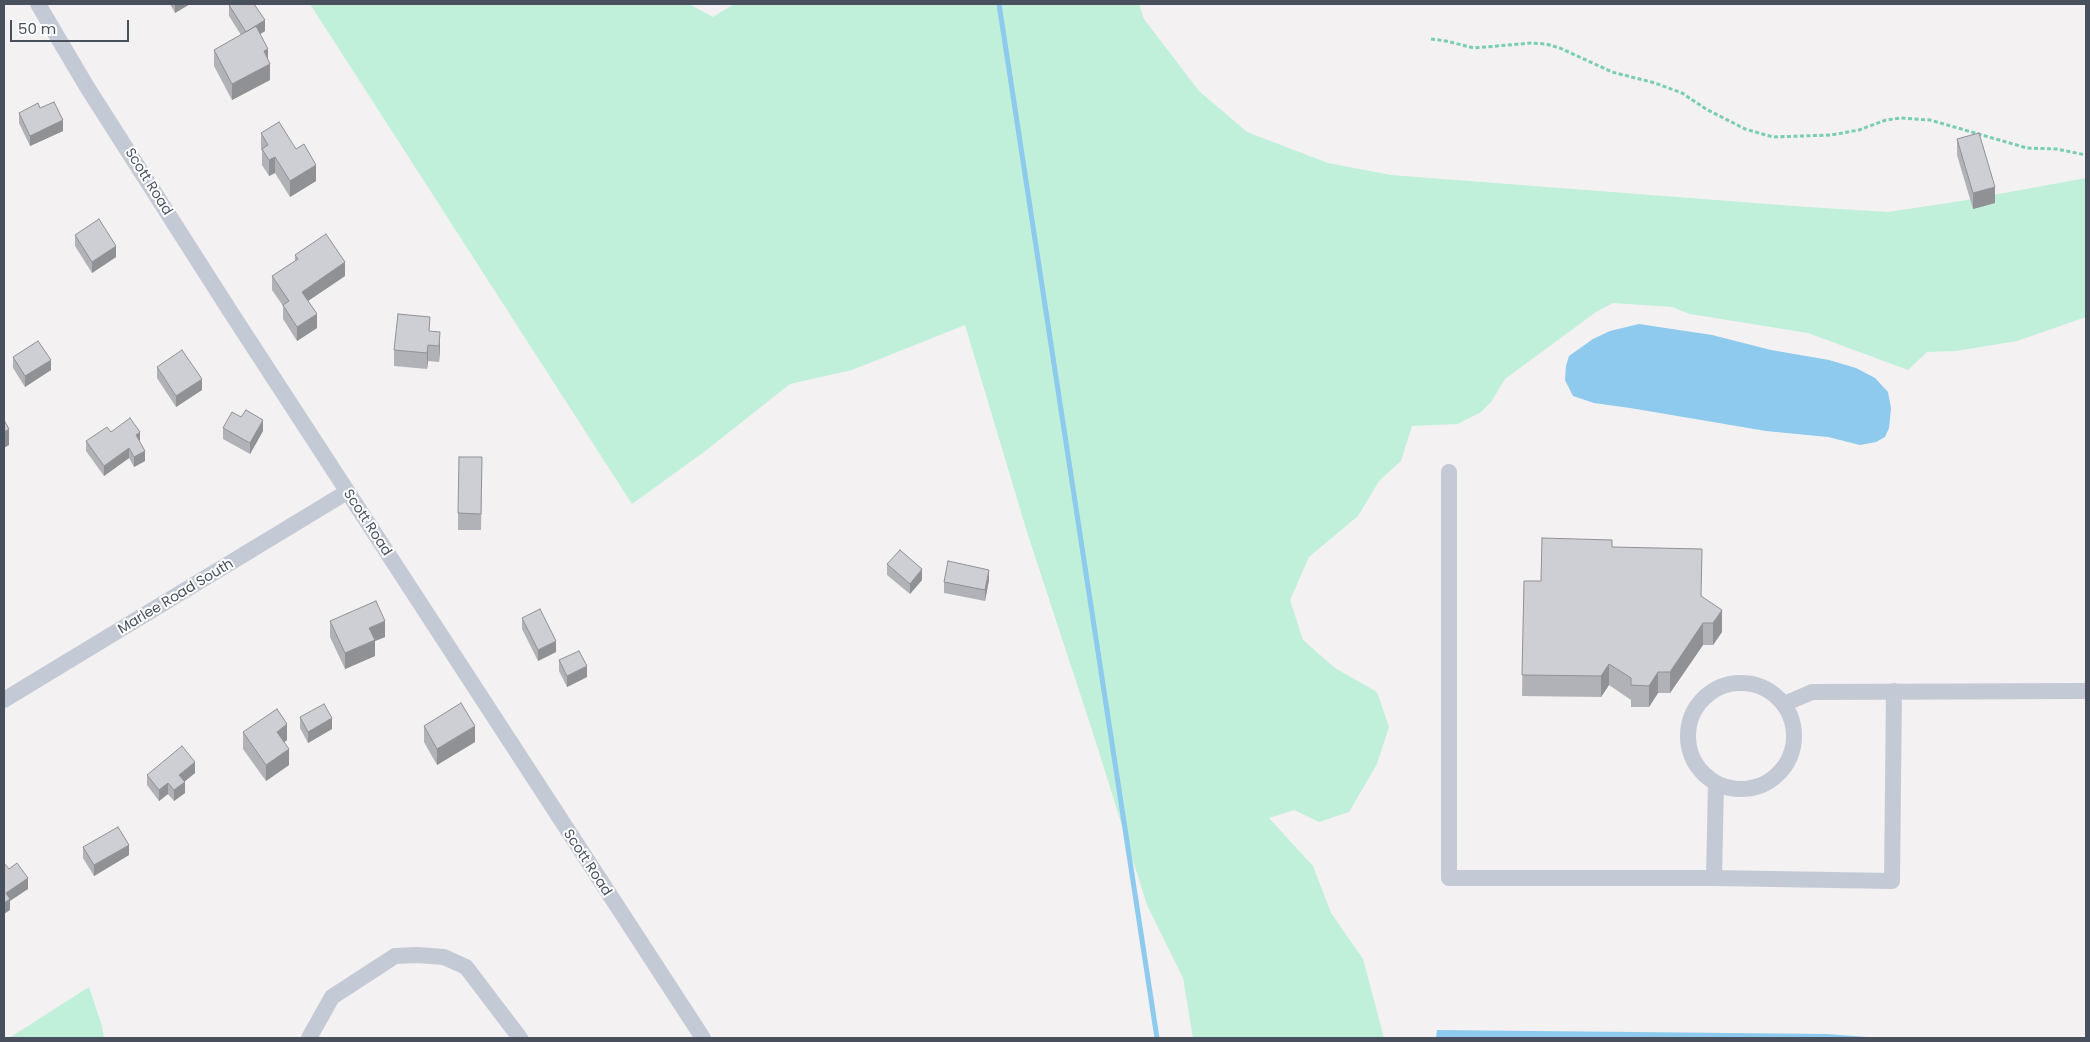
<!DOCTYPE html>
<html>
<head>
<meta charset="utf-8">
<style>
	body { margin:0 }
	#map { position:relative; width:2090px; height:1042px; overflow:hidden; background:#f3f1f1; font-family:Poppins,sans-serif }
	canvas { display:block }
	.frame { position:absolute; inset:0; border:5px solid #48505e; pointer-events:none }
	.scale { position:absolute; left:10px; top:20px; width:119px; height:22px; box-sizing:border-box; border:2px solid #48505e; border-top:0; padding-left:6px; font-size:15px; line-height:18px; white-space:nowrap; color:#48505e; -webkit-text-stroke:4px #fff; paint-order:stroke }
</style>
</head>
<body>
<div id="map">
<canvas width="2090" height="1042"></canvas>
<div class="frame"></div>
<div class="scale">50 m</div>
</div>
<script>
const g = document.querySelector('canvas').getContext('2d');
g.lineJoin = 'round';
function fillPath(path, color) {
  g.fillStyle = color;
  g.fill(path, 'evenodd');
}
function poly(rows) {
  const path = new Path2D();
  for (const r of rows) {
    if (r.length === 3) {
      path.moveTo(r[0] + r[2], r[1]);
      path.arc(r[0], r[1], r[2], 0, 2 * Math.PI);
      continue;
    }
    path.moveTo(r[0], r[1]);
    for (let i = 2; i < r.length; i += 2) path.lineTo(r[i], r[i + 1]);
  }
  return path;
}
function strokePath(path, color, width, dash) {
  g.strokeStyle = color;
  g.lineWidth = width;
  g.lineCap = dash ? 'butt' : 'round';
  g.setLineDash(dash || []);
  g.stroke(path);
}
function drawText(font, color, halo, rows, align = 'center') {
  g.font = font + ' Poppins,sans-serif';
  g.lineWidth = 4;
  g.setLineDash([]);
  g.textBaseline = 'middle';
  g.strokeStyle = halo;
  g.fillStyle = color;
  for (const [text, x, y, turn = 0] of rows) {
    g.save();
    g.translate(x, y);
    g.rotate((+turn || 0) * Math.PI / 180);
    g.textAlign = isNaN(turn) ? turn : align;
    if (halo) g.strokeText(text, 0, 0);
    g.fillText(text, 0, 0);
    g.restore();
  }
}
fillPath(poly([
	[310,4,689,4,713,17,734,4,1139,4,1144,19,1199,91,1247,132,1328,163,1391,175,1807,207,1888,212,1961,201,2086,178,2086,317,2017,341,1956,351,1927,352,1908,370,1808,333,1690,314,1672,307,1613,303,1596,312,1505,379,1491,402,1481,412,1458,424,1412,426,1401,461,1379,481,1358,516,1309,557,1290,600,1303,640,1335,668,1377,692,1389,727,1377,764,1349,812,1319,822,1294,810,1269,818,1313,866,1331,913,1363,959,1384,1038,1193,1038,1183,978,1147,905,1092,730,1027,532,965,325,852,370,790,384,704,452,632,504],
	[89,987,102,1026,104,1038,9,1038]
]), '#c0f0da');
fillPath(poly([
	[1639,324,1712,335,1771,350,1829,360,1856,368,1875,378,1888,392,1891,408,1889,428,1885,437,1876,442,1860,445,1828,437,1766,431,1630,408,1594,403,1573,396,1565,380,1566,366,1569,356,1593,339,1610,331],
	[1437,1030,1827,1034,1880,1038,1436,1038]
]), '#8dcaed');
strokePath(poly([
	[999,4,1157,1038]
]), '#8dcaed', 5);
strokePath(poly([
	[1431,39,1446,41,1474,48,1531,43,1546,44,1560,48,1612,72,1655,83,1682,93,1706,109,1745,129,1773,137,1831,135,1859,130,1886,120,1901,118,1930,120,2027,148,2056,149,2086,155]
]), '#77ceb1', 3, [4, 2.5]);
strokePath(poly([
	[38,4,87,87,230,311,703,1038],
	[1449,472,1449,878,1714,878,1716,783],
	[1741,736,53],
	[4,700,347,492],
	[1784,704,1812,692,2086,691],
	[1714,878,1892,881,1894,691],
	[309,1038,332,997,395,956,417,955,444,957,466,967,520,1038]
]), '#c4cad5', 16);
fillPath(poly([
	[170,4,190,4,175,13],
	[229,5,265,31,260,34,268,60,270,80,232,100,214,66,214,50,241,35,229,16],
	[40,108,63,131,30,146,19,123,19,113],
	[261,133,296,149,316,181,290,197,275,173,269,176,262,165,262,151,261,149],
	[1957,139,1995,203,1973,209,1957,155],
	[75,235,116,257,92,273,75,246],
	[295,255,345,276,308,301,317,328,297,341,283,319,283,306,272,290,272,276,295,261],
	[430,331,440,348,439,362,428,361,427,369,394,366,394,350],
	[13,357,51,370,25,387,13,368],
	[157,367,202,390,176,407,157,378],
	[223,428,263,431,250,454,223,439],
	[111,432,140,442,145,461,134,467,129,458,104,476,86,451,86,441],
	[482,474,481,530,458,530,458,513],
	[1612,547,1701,596,1722,632,1713,645,1703,645,1670,693,1658,693,1649,707,1631,707,1631,700,1609,685,1601,697,1522,696,1524,581,1541,581],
	[887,564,922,580,910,594,887,575],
	[989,580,985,601,944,593,944,582],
	[522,618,556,652,538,661,522,629],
	[330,621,385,637,375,641,375,656,345,669,330,637],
	[559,660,587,677,567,687,559,671],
	[300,717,332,729,308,743,300,728],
	[424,726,475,742,437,765,424,742],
	[243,732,287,740,284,742,289,765,266,781,243,749],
	[195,773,184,782,185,793,174,801,168,794,159,801,147,785,147,775],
	[83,847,129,855,94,876,83,858]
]), '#b0b2b7');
fillPath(poly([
	[175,4,190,4,175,13],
	[265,20,265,31,246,43,246,32],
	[268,49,268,65,270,64,270,80,232,100,232,84,264,51],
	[63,120,63,131,30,146,30,136],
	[275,157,275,173,269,176,269,160],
	[316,165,316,181,290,197,290,181],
	[1995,187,1995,203,1973,209,1973,193],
	[116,246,116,257,92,273,92,262],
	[345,262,345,276,302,305,302,292],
	[317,314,317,328,297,341,297,327],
	[440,332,440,348,439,362,439,346],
	[428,345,428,361,427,369,427,353],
	[51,360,51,370,25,387,25,376],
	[202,379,202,390,176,407,176,396],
	[263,420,263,431,250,454,250,443],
	[9,429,9,445,4,448,4,432],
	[140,432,140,442,136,435],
	[129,448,129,458,104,476,104,466],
	[145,451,145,461,134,467,134,457],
	[922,569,922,580,910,594,910,584],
	[989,570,989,580,985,601,985,590],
	[1722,610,1722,632,1713,645,1713,623],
	[385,621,385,637,375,641,375,656,345,669,345,653,369,628],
	[1703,623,1703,645,1670,693,1670,672],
	[556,641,556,652,538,661,538,650],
	[1609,664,1609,685,1601,697,1601,676],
	[587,666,587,677,567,687,567,676],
	[1658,672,1658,693,1649,707,1649,686],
	[332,718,332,729,308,743,308,732],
	[287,724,287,740,277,748,277,732],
	[475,726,475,742,437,765,437,749],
	[289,749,289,765,266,781,266,765],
	[195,762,195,773,179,786,179,775],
	[185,782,185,793,174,801,174,790],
	[168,783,168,794,159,801,159,790],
	[129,845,129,855,94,876,94,865],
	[28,878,28,889,10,901,10,910,4,914,4,903,6,893]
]), '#909195');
const building = poly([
	[231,4,254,4,265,20,246,32,229,5,231,4],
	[256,26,268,49,264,51,270,64,232,84,214,50,256,26],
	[54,102,63,120,30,136,19,113,38,103,40,108,54,102],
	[279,122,296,149,304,144,316,165,290,181,275,157,269,160,262,149,268,145,261,133,279,122],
	[1979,133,1995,187,1973,193,1957,139,1979,133],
	[99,219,116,246,92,262,75,235,99,219],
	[326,234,345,262,302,292,317,314,297,327,283,305,289,301,272,276,298,259,295,255,326,234],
	[398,314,430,317,429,331,440,332,439,346,428,345,427,353,394,350,398,314],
	[38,341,51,360,25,376,13,357,38,341],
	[182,350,202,379,176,396,157,367,182,350],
	[246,410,263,420,250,443,223,428,232,412,241,417,246,410],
	[130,418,140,432,136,435,145,451,134,457,129,448,104,466,86,441,107,427,111,432,130,418],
	[4,420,9,429,4,432,4,420],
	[459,457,482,457,481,514,458,513,459,457],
	[1542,538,1612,540,1612,547,1702,549,1701,596,1722,610,1713,623,1703,623,1670,672,1658,672,1649,686,1631,685,1631,678,1609,664,1601,676,1522,675,1524,581,1541,581,1542,538],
	[900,550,922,569,910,584,887,564,900,550],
	[948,561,989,570,985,590,944,582,948,561],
	[376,601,385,621,369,628,375,640,345,653,330,621,376,601],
	[540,609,556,641,538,650,522,618,540,609],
	[579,651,587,666,567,676,559,660,579,651],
	[461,703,475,726,437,749,424,726,461,703],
	[324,704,332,718,308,732,300,717,324,704],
	[277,709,287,724,277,732,289,749,266,765,243,732,277,709],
	[182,746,195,762,179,775,185,782,174,790,168,783,159,790,147,775,182,746],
	[118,827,129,845,94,865,83,847,118,827],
	[4,863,9,869,17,863,28,878,6,893,10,899,4,903,4,863]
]);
fillPath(building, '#cdcfd5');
strokePath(building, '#909195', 1);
drawText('14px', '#48505e', '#fff', [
	["Scott Road",148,182,58],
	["Scott Road",367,523,57],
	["Marlee Road South",176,597,-31],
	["Scott Road",587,863,57]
]);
</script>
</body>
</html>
